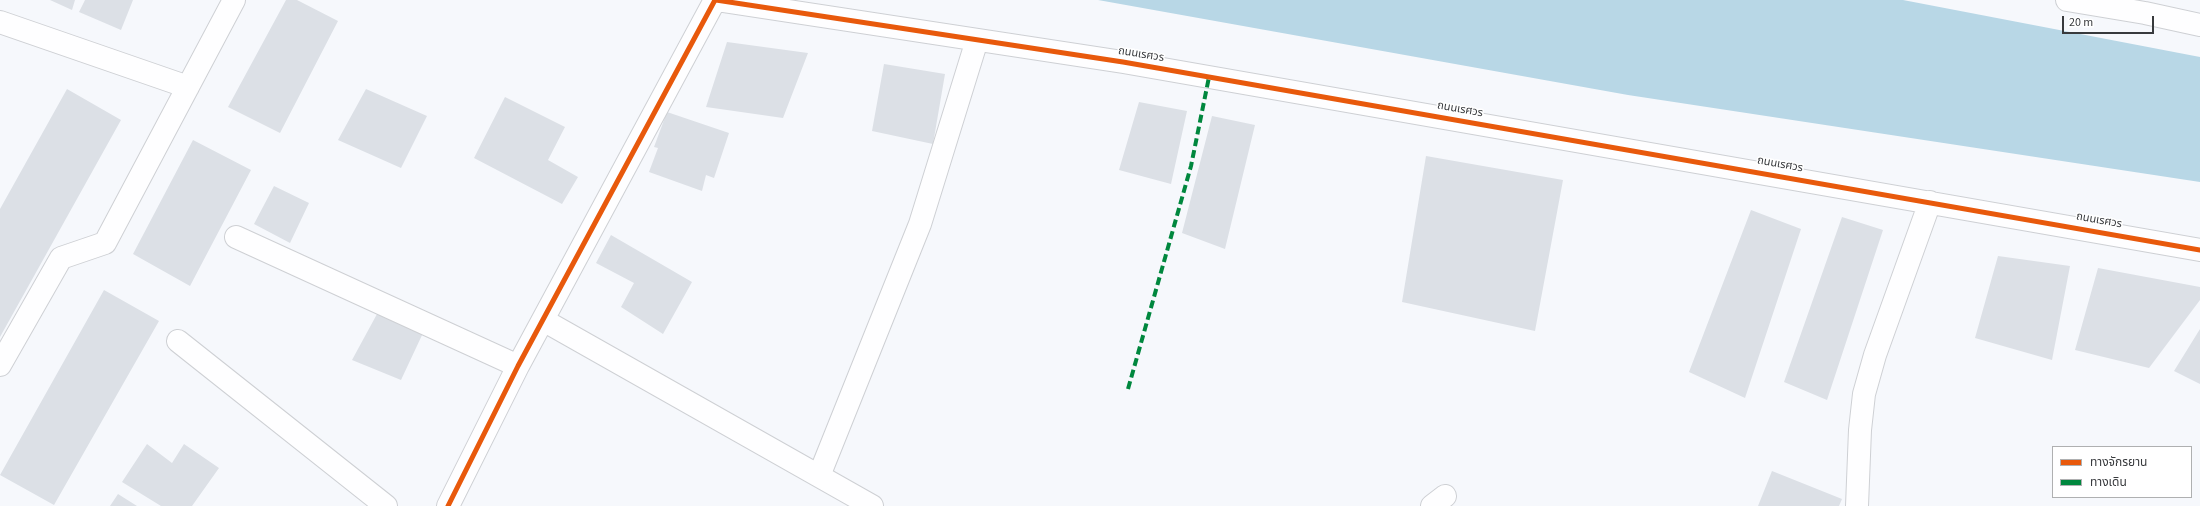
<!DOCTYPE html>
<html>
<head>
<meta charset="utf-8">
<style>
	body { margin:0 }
	#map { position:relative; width:2200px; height:506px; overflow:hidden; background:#f6f8fc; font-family:"Source Sans 3","Noto Sans Thai",sans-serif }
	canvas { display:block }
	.legend { position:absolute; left:2052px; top:446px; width:140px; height:52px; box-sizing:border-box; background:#fff; border:1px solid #afb0b1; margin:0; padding:5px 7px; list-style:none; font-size:12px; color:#383a3d }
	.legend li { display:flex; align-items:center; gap:8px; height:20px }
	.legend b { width:20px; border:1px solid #afb0b1 }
	.scale { position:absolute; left:2062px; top:16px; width:92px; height:18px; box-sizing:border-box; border:2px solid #383a3d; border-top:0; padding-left:5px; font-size:12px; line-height:14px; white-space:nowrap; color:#383a3d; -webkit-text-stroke:3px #fff; paint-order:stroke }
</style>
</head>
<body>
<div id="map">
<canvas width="2200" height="506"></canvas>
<ul class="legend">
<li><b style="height:5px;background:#e8590c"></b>ทางจักรยาน</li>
<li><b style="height:5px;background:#00873e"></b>ทางเดิน</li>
</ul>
<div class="scale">20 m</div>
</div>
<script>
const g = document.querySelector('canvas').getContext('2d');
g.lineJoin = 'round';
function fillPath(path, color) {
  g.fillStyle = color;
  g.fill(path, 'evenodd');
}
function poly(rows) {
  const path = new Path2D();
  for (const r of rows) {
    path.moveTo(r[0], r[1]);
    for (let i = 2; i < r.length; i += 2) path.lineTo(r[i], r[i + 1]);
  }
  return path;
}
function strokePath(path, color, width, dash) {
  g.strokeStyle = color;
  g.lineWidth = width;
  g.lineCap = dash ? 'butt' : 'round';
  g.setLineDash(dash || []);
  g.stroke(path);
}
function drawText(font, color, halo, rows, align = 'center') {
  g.font = font + ' "Source Sans 3","Noto Sans Thai",sans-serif';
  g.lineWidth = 3;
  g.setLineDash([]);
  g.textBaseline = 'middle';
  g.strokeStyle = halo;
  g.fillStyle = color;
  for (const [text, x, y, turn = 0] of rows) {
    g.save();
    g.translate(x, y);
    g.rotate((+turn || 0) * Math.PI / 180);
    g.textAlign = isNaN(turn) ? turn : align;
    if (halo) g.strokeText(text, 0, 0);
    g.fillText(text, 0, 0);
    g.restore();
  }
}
fillPath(poly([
	[1098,0,1903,0,2200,57,2200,182,1628,95]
]), '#b8d7e6');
fillPath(poly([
	[50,0,75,0,72,10],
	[85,0,133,0,121,30,79,12],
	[286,0,297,0,338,21,280,133,228,107],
	[727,42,808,53,783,118,706,107],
	[884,64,945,74,933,144,872,131],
	[67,89,121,120,0,337,0,209],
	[366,89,427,116,401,168,338,140],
	[505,97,565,127,548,160,578,177,562,204,474,158],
	[1139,102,1187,111,1171,184,1119,170],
	[667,112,729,133,714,178,706,175,702,191,649,172,658,148,654,147],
	[1212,116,1255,125,1225,249,1182,233],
	[193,140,251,170,190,286,133,254],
	[1426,156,1563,180,1535,331,1402,302],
	[274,186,309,203,290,243,254,224],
	[1751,210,1801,229,1745,398,1689,372],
	[1842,217,1883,230,1827,400,1784,382],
	[611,235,692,282,663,334,621,307,634,283,596,263],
	[1998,256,2070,266,2052,360,1975,338],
	[2098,268,2200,287,2200,300,2149,368,2075,350],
	[104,290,159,321,54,505,0,475],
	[377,314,423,333,401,380,352,360],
	[2200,329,2200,384,2174,371],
	[147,444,172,463,184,444,219,468,192,506,161,506,122,482],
	[1772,471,1842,499,1839,506,1758,506],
	[118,494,137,506,110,506]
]), '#dce0e6');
const minor = poly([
	[716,0,1123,62,2200,250],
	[2067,0,2145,13,2200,25],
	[0,22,188,87],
	[236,237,518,366],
	[543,320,872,506],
	[178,341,386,506],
	[0,365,61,258,105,243,234,0],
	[819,476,920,224,977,40],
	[448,506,518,366,715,0],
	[1432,506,1445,496],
	[1857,506,1860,430,1864,394,1875,355,1930,202]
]);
strokePath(minor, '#ced0d4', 24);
strokePath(minor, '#fefeff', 22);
strokePath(poly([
	[1128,389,1191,166,1209,77]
]), '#00873e', 4, [8, 4]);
strokePath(poly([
	[716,0,1123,62,2200,250],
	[448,506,518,366,715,0]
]), '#e8590c', 5);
drawText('11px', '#383a3d', '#fff', [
	["ถนนเรศวร",1141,55,9],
	["ถนนเรศวร",1460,110,10],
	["ถนนเรศวร",1780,165,10],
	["ถนนเรศวร",2099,221,10]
]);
</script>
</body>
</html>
